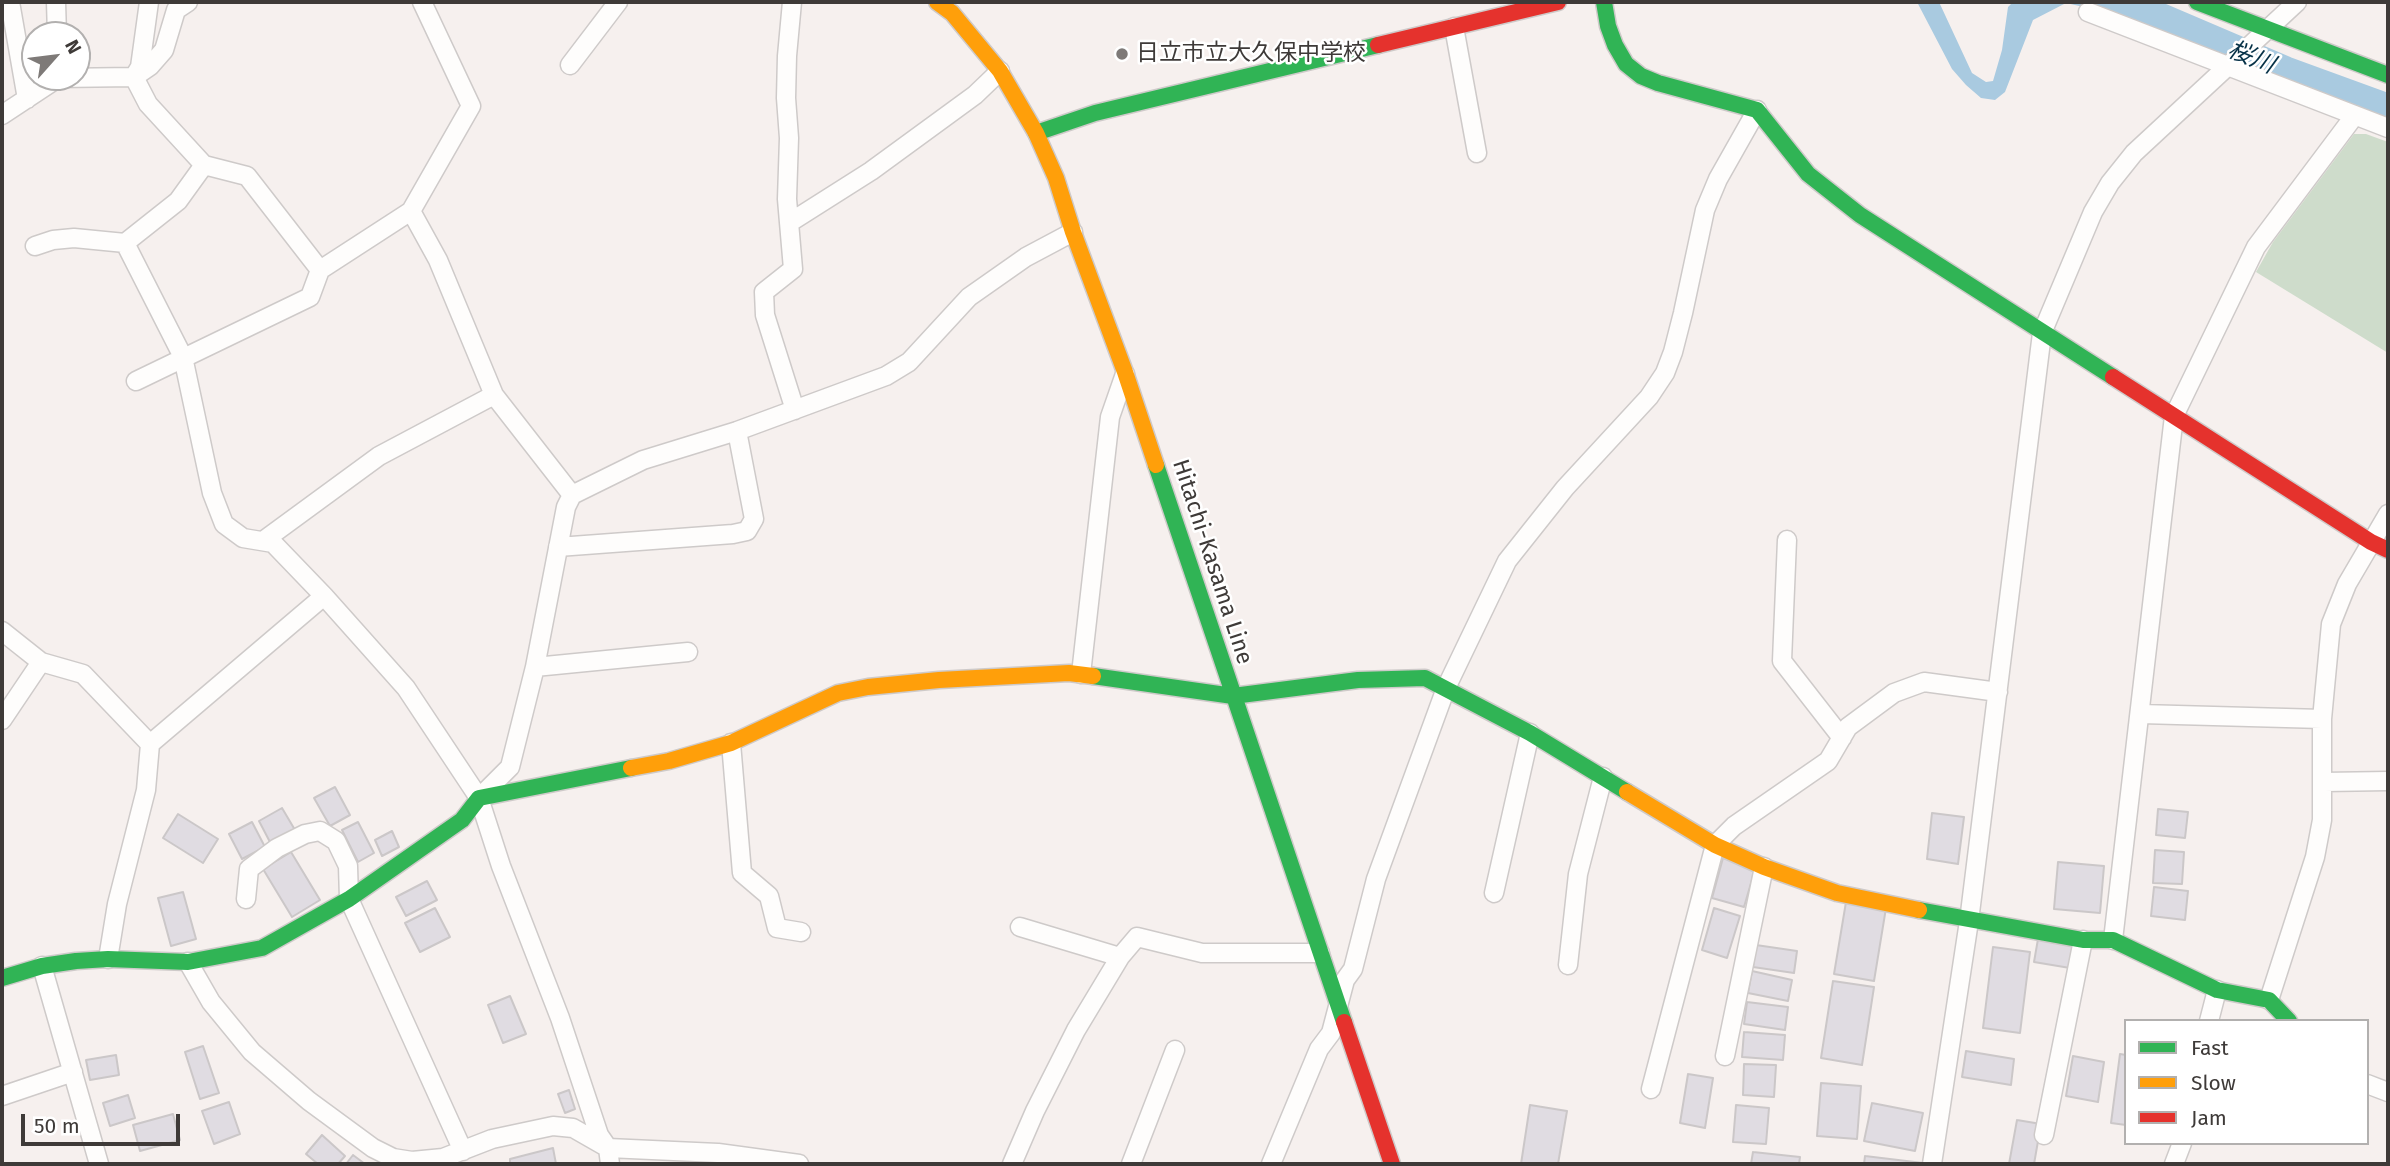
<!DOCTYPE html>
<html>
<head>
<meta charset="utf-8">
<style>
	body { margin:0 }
	#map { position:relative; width:2390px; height:1166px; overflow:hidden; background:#f6f0ee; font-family:"Fira Sans",sans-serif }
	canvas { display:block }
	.frame { position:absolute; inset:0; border:4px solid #3e3a38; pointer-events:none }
	.legend { position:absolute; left:2124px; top:1019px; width:245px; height:126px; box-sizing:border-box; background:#fff; border:2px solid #b2b0af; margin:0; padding:9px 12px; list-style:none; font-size:21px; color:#3e3a38 }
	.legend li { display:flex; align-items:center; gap:14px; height:35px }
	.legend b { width:35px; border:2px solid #b2b0af }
	.north { position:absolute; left:21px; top:21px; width:70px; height:70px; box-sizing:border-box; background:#fff; border:2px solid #b2b0af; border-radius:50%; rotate:62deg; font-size:19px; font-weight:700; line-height:28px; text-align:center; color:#3e3a38 }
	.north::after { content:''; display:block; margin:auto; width:24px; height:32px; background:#7e7a78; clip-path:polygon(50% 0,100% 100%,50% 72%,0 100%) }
	.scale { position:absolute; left:21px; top:1114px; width:159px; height:32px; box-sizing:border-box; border:4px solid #3e3a38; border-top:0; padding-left:9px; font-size:21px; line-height:24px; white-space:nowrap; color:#3e3a38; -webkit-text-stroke:5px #fff; paint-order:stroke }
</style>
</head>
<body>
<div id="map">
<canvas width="2390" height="1166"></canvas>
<div class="frame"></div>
<ul class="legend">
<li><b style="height:9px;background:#30b455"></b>Fast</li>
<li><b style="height:9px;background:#ff9f0a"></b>Slow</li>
<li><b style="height:9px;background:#e5322d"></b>Jam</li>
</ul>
<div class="north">N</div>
<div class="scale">50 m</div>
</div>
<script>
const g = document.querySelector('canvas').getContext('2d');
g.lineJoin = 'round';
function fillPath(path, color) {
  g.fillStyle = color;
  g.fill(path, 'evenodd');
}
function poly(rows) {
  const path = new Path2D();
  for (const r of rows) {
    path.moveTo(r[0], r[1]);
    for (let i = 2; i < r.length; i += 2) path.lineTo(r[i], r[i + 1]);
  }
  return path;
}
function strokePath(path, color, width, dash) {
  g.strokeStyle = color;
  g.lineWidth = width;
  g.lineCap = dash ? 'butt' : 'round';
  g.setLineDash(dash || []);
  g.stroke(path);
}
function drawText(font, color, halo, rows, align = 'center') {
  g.font = font + ' "Fira Sans","Noto Sans JP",sans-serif';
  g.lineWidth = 5;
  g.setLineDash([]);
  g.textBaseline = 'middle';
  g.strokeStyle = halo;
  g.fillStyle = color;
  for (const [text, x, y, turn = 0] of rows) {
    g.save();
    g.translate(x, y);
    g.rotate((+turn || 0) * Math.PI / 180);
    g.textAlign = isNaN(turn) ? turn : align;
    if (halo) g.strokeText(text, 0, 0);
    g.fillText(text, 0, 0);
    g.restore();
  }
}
fillPath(poly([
	[2354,134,2366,134,2388,142,2388,353,2256,272,2273,242]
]), '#cedccb');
fillPath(poly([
	[1917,2,1939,2,1972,73,1986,82,1993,81,2002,50,2008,7,2013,2,2144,2,2242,37,2223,56,2093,9,2066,3,2033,20,2005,92,1995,100,1981,98,1966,85,1952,69],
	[2267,56,2388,103,2388,118,2254,67]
]), '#a9cae0');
strokePath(poly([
	[2113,2,2284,75,2388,113]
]), '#a9cae0', 38);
const building = poly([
	[335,787,350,815,330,826,314,798,335,787],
	[282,808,295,830,271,844,259,821,282,808],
	[2158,809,2188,812,2185,838,2156,835,2158,809],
	[1932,813,1964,817,1958,864,1927,859,1932,813],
	[178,814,218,839,203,863,163,838,178,814],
	[252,822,265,847,242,859,229,834,252,822],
	[358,822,374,853,358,862,342,830,358,822],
	[392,831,399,847,382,856,375,840,392,831],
	[2155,850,2184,852,2182,884,2153,883,2155,850],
	[291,852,320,900,292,917,263,869,291,852],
	[1723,858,1756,866,1744,907,1712,898,1723,858],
	[2058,862,2104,866,2100,913,2054,909,2058,862],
	[427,881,437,900,406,916,396,897,427,881],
	[2154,887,2188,891,2185,920,2151,916,2154,887],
	[183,892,196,939,171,946,158,898,183,892],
	[1846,902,1886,908,1874,981,1834,974,1846,902],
	[435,908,450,937,420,952,405,923,435,908],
	[1714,908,1740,916,1727,958,1702,950,1714,908],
	[2038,939,2073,944,2070,968,2034,962,2038,939],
	[1756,945,1797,951,1794,973,1753,967,1756,945],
	[1993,947,2030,952,2020,1033,1983,1028,1993,947],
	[1752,971,1792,980,1788,1001,1748,993,1752,971],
	[1833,981,1874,987,1862,1065,1821,1058,1833,981],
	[510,996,526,1034,503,1043,488,1005,510,996],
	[1747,1002,1788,1007,1785,1030,1744,1024,1747,1002],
	[1744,1032,1785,1035,1783,1060,1742,1057,1744,1032],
	[203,1046,219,1093,200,1099,185,1052,203,1046],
	[1966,1051,2014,1059,2011,1085,1962,1077,1966,1051],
	[2120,1054,2126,1055,2126,1125,2111,1123,2120,1054],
	[116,1055,119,1075,90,1080,86,1060,116,1055],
	[2073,1056,2104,1062,2098,1102,2066,1096,2073,1056],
	[1744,1064,1776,1065,1774,1097,1743,1095,1744,1064],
	[1688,1074,1713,1078,1705,1128,1680,1123,1688,1074],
	[1821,1083,1861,1086,1857,1139,1817,1136,1821,1083],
	[569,1090,575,1109,565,1113,558,1094,569,1090],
	[128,1095,135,1118,110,1126,103,1103,128,1095],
	[229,1102,240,1134,214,1144,202,1111,229,1102],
	[1872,1103,1923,1113,1915,1151,1864,1141,1872,1103],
	[1530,1105,1567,1111,1558,1164,1521,1164,1530,1105],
	[1736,1105,1769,1108,1766,1144,1733,1142,1736,1105],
	[173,1114,180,1140,140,1151,133,1125,173,1114],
	[2017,1120,2041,1124,2034,1164,2009,1164,2017,1120],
	[322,1135,345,1156,338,1164,318,1164,306,1154,322,1135],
	[553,1148,556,1164,510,1164,510,1159,553,1148],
	[1753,1152,1800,1157,1799,1164,1751,1164,1753,1152],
	[353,1155,365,1164,346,1164,353,1155],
	[1865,1156,1923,1163,1922,1164,1864,1164,1865,1156]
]);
fillPath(building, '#e0dce2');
strokePath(building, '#cbc7c8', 2);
const street = poly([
	[10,2,27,99],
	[56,2,57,35],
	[149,2,140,67,134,77,148,104,204,165,247,176,320,270,411,211],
	[422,2,471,106,411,211,438,260,494,395,572,495],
	[792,2,787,56,786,98,789,138,787,199,793,269,764,292,765,315,795,410],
	[2088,12,2388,128],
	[1454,27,1477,153],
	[570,65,618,2],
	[2,115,58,78,134,77,150,66,164,50,176,10,188,2],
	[204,165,178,201,125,243,183,357,212,493,224,524,243,538,273,543,324,596,406,688,479,798,501,866,560,1018,599,1135,608,1148,610,1164],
	[789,223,871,171,975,95,1000,71],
	[35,246,53,240,74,238,125,243],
	[136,381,310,297,320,270],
	[1787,540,1782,661,1842,738],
	[263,541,379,456,494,395],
	[558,547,733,534,747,531,754,519,737,431],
	[2,631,41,662,83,674,150,744],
	[535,667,688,652],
	[1081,674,1110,417,1125,374],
	[2141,714,2322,719],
	[2,720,41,662],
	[731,743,742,873,769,896,777,928,801,932],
	[2324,782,2388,781],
	[479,798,510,767,535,667,566,507,572,495,643,460,737,431,886,376,909,362,969,297,1026,257,1073,232],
	[1494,893,1530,733],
	[246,899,249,869,277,848,305,834,320,831,336,841,348,866,349,899,463,1151],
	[1020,927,1120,957],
	[2113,940,2174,416,2256,247,2355,115],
	[108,959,117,904,146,790,150,744,324,596],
	[188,962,211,1002,252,1052,309,1101,373,1148,393,1158,412,1161,443,1158,492,1139,553,1126,573,1128,608,1148,718,1153,799,1164],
	[1568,965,1578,874,1603,777],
	[42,966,99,1164],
	[2269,1000,2315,857,2322,820,2322,719,2331,624,2347,584,2388,514],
	[2209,1021,2217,990],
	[1725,1056,1764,867],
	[2367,1084,2388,1092],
	[1651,1089,1715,845,1734,826,1828,761,1848,727,1894,693,1924,682,1998,692],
	[2,1096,73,1072],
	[2044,1135,2083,940],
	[1012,1164,1035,1111,1076,1030,1120,957,1137,937,1202,953,1320,953],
	[1131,1164,1175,1050],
	[1271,1164,1319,1049,1331,1033,1345,980,1353,969,1376,879,1446,688,1507,561,1565,488,1649,397,1665,373,1673,352,1683,313,1705,210,1718,179,1757,110],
	[1932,1164,1969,921,2042,333,2093,212,2110,183,2134,153,2297,2],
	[2174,1164,2182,1143]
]);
const fast = poly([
	[1604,2,1608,26,1615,45,1626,64,1641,76,1658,83,1757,110,1808,174,1860,215,2113,377],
	[2197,2,2388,75],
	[1036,133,1095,113,1378,45],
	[1156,465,1344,1022],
	[1093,676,1233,696,1358,680,1425,678,1530,733,1627,792],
	[1919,910,2083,940,2113,940,2217,990,2269,1000,2289,1021],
	[2,978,42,966,76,961,108,959,188,962,262,948,349,899,462,820,479,798,631,768]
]);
const slow = poly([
	[937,2,952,13,1000,71,1036,133,1056,178,1073,232,1125,372,1156,465],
	[631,768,669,761,731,743,838,693,868,687,939,680,1069,673,1093,676],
	[1627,792,1715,845,1764,867,1837,893,1919,910]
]);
const jam = poly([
	[1378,45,1558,2],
	[2113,377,2371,542,2388,550],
	[1344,1022,1392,1164]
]);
strokePath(street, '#cecac9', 21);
strokePath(fast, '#cecac9', 19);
strokePath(slow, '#cecac9', 19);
strokePath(jam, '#cecac9', 19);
strokePath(street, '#fefdfc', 18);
strokePath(fast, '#30b455', 16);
strokePath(slow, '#ff9f0a', 16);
strokePath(jam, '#e5322d', 16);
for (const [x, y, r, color] of [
	[1122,54,7,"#7e7a78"]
]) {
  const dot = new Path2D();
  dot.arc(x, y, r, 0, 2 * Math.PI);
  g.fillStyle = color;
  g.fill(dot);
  strokePath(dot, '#fff', 2.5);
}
drawText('23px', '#3e3a38', '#fff', [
	["日立市立大久保中学校",1136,54]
], 'left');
drawText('23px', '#3e3a38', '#fff', [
	["Hitachi-Kasama Line",1212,562,72]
]);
drawText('italic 24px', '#063147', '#fff', [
	["桜川",2251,58,22]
]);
</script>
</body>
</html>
